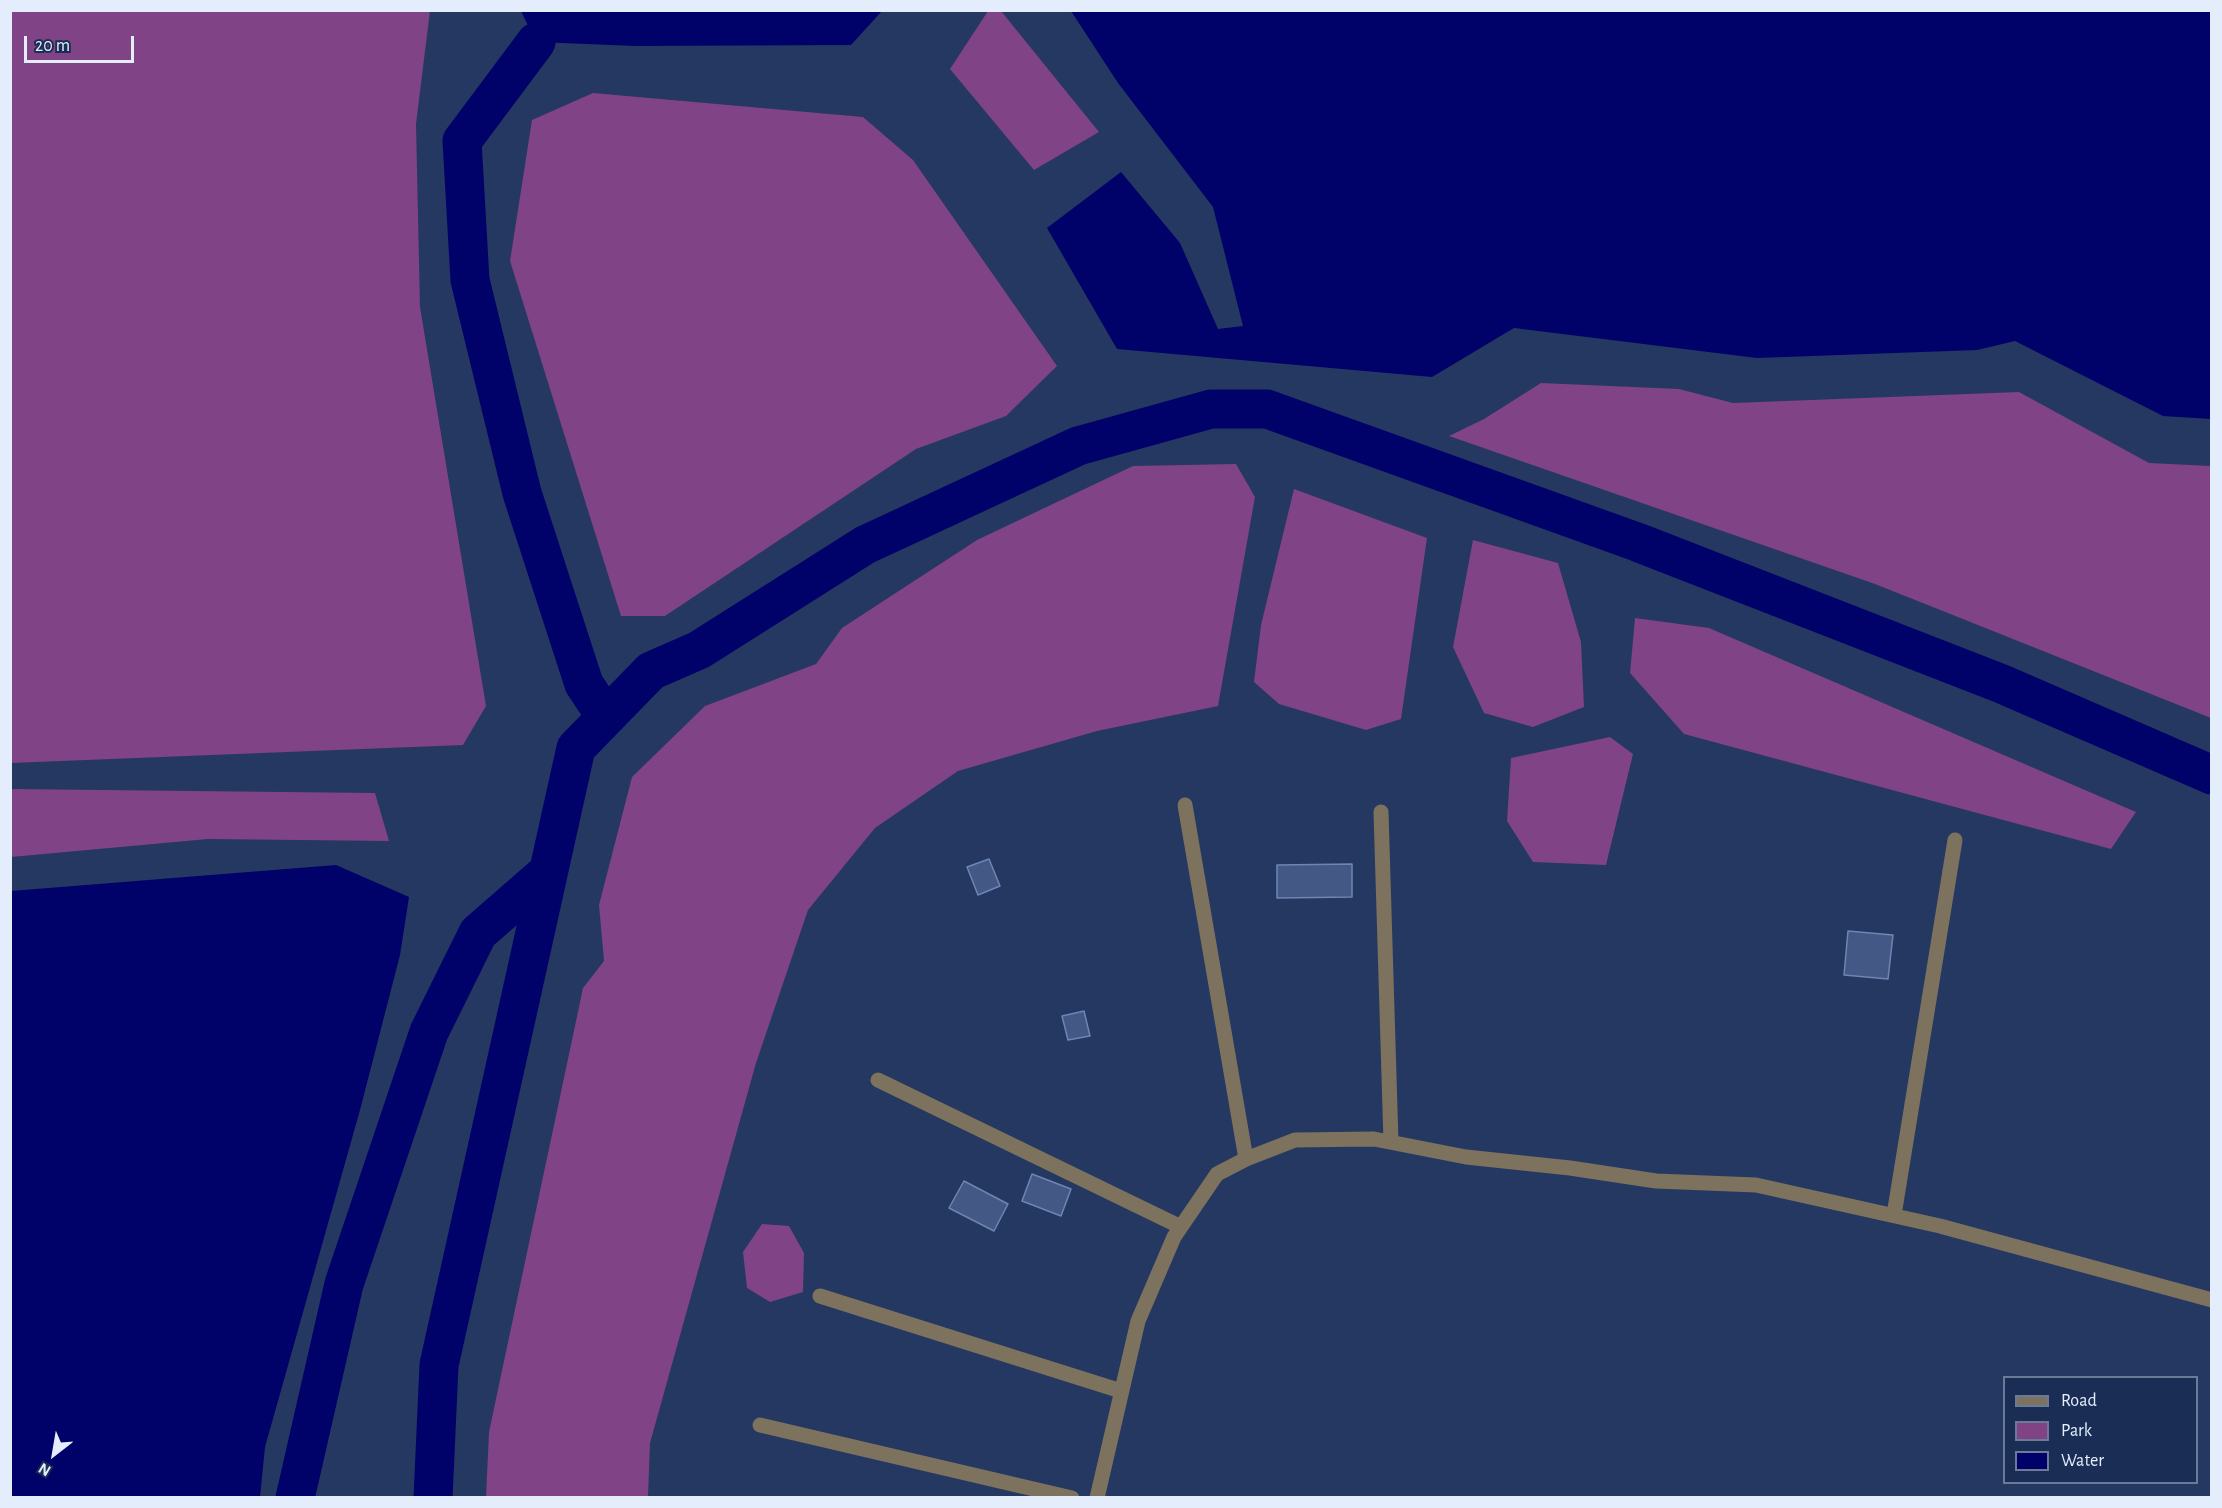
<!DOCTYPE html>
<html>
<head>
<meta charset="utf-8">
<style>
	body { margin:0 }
	#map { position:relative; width:2222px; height:1508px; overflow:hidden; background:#243861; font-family:"Alegreya Sans",sans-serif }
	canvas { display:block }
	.frame { position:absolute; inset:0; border:12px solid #e4edfc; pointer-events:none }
	.legend { position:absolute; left:2003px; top:1376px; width:195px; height:108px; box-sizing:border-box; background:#1a2e55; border:2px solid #6b7a98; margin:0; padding:8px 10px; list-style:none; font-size:18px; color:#e4edfc }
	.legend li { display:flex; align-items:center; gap:12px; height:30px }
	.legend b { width:30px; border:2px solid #6b7a98 }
	.north { position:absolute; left:24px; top:1424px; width:60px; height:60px; -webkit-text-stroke:4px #1a2e55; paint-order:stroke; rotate:211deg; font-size:16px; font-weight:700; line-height:24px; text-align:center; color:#e4edfc }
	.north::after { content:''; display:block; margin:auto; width:21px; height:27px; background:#e4edfc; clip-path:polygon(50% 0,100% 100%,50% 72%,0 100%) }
	.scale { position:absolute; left:24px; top:36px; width:110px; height:27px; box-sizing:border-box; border:3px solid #e4edfc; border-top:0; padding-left:8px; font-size:18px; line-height:21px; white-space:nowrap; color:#e4edfc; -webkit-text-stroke:4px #1a2e55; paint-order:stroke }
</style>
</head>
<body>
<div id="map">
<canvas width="2222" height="1508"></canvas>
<div class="frame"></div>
<ul class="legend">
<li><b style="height:8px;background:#7d725d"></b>Road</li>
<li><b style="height:16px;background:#7f4386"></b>Park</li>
<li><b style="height:16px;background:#00026a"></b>Water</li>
</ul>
<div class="north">N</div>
<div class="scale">20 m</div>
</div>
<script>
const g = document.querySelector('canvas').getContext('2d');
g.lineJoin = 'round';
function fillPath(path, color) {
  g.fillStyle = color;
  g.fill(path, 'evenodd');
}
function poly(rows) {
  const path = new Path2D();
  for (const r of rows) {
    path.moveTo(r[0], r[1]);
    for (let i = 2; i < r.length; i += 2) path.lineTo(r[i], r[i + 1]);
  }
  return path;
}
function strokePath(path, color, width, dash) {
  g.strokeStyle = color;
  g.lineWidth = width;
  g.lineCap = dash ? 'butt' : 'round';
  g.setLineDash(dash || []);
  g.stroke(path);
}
fillPath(poly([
	[10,11,430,11,416,124,420,307,486,706,463,745,11,763],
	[988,11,1001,11,1099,132,1034,170,950,69],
	[593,93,863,117,913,160,1057,366,1006,416,916,449,665,616,621,616,510,261,532,120],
	[1541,383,1679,389,1733,403,2019,392,2149,463,2211,466,2211,718,1875,584,1449,436,1484,419],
	[1236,464,1255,497,1218,706,1097,731,958,771,875,828,808,910,756,1063,650,1443,648,1497,486,1497,489,1432,583,988,604,961,599,905,632,777,705,706,816,664,842,628,977,540,1133,466],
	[1294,489,1427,538,1401,719,1366,730,1279,704,1254,682,1261,625],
	[1473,540,1558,563,1581,642,1584,707,1533,727,1484,713,1453,647],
	[1635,618,1709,628,2136,812,2111,849,1684,734,1630,673],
	[1610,737,1633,754,1606,865,1533,862,1507,821,1511,758],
	[11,789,375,793,389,841,208,839,11,857],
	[762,1224,789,1226,804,1253,803,1292,770,1302,747,1288,743,1252]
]), '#7f4386');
fillPath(poly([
	[521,11,882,11,851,45,636,46,536,42],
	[1071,11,2211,11,2211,419,2163,416,2015,341,1977,350,1757,358,1514,328,1432,377,1117,349,1047,228,1121,172,1180,243,1218,329,1243,326,1213,207,1118,83],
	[336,865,409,897,400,955,360,1110,265,1447,260,1497,11,1497,11,891]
]), '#00026a');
strokePath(poly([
	[536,42,462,141,470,280,522,493,584,684,606,717],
	[295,1498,344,1284,429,1032,478,933,548,872],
	[433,1498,439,1365,576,748,651,671,699,650,865,545,1078,446,1211,409,1267,409,1637,542,2002,684,2212,775]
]), '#00026a', 39);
const building = poly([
	[989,859,1000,886,978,895,967,867,989,859],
	[1352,864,1352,897,1277,898,1277,865,1352,864],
	[1848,931,1893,935,1888,979,1844,975,1848,931],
	[1084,1011,1090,1036,1068,1040,1062,1016,1084,1011],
	[1032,1174,1071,1189,1061,1216,1022,1201,1032,1174],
	[964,1181,1008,1204,994,1231,949,1208,964,1181]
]);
fillPath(building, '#435884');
strokePath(building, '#6e86b4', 1.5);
strokePath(poly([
	[1185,805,1246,1159],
	[1381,812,1391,1142],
	[878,1080,1181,1227],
	[1894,1215,1955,840],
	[820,1296,1121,1391],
	[760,1425,1072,1498],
	[1097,1498,1138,1321,1174,1237,1217,1174,1246,1159,1295,1140,1374,1139,1466,1157,1570,1168,1656,1181,1756,1185,1940,1226,2212,1300]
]), '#7d725d', 15);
</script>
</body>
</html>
